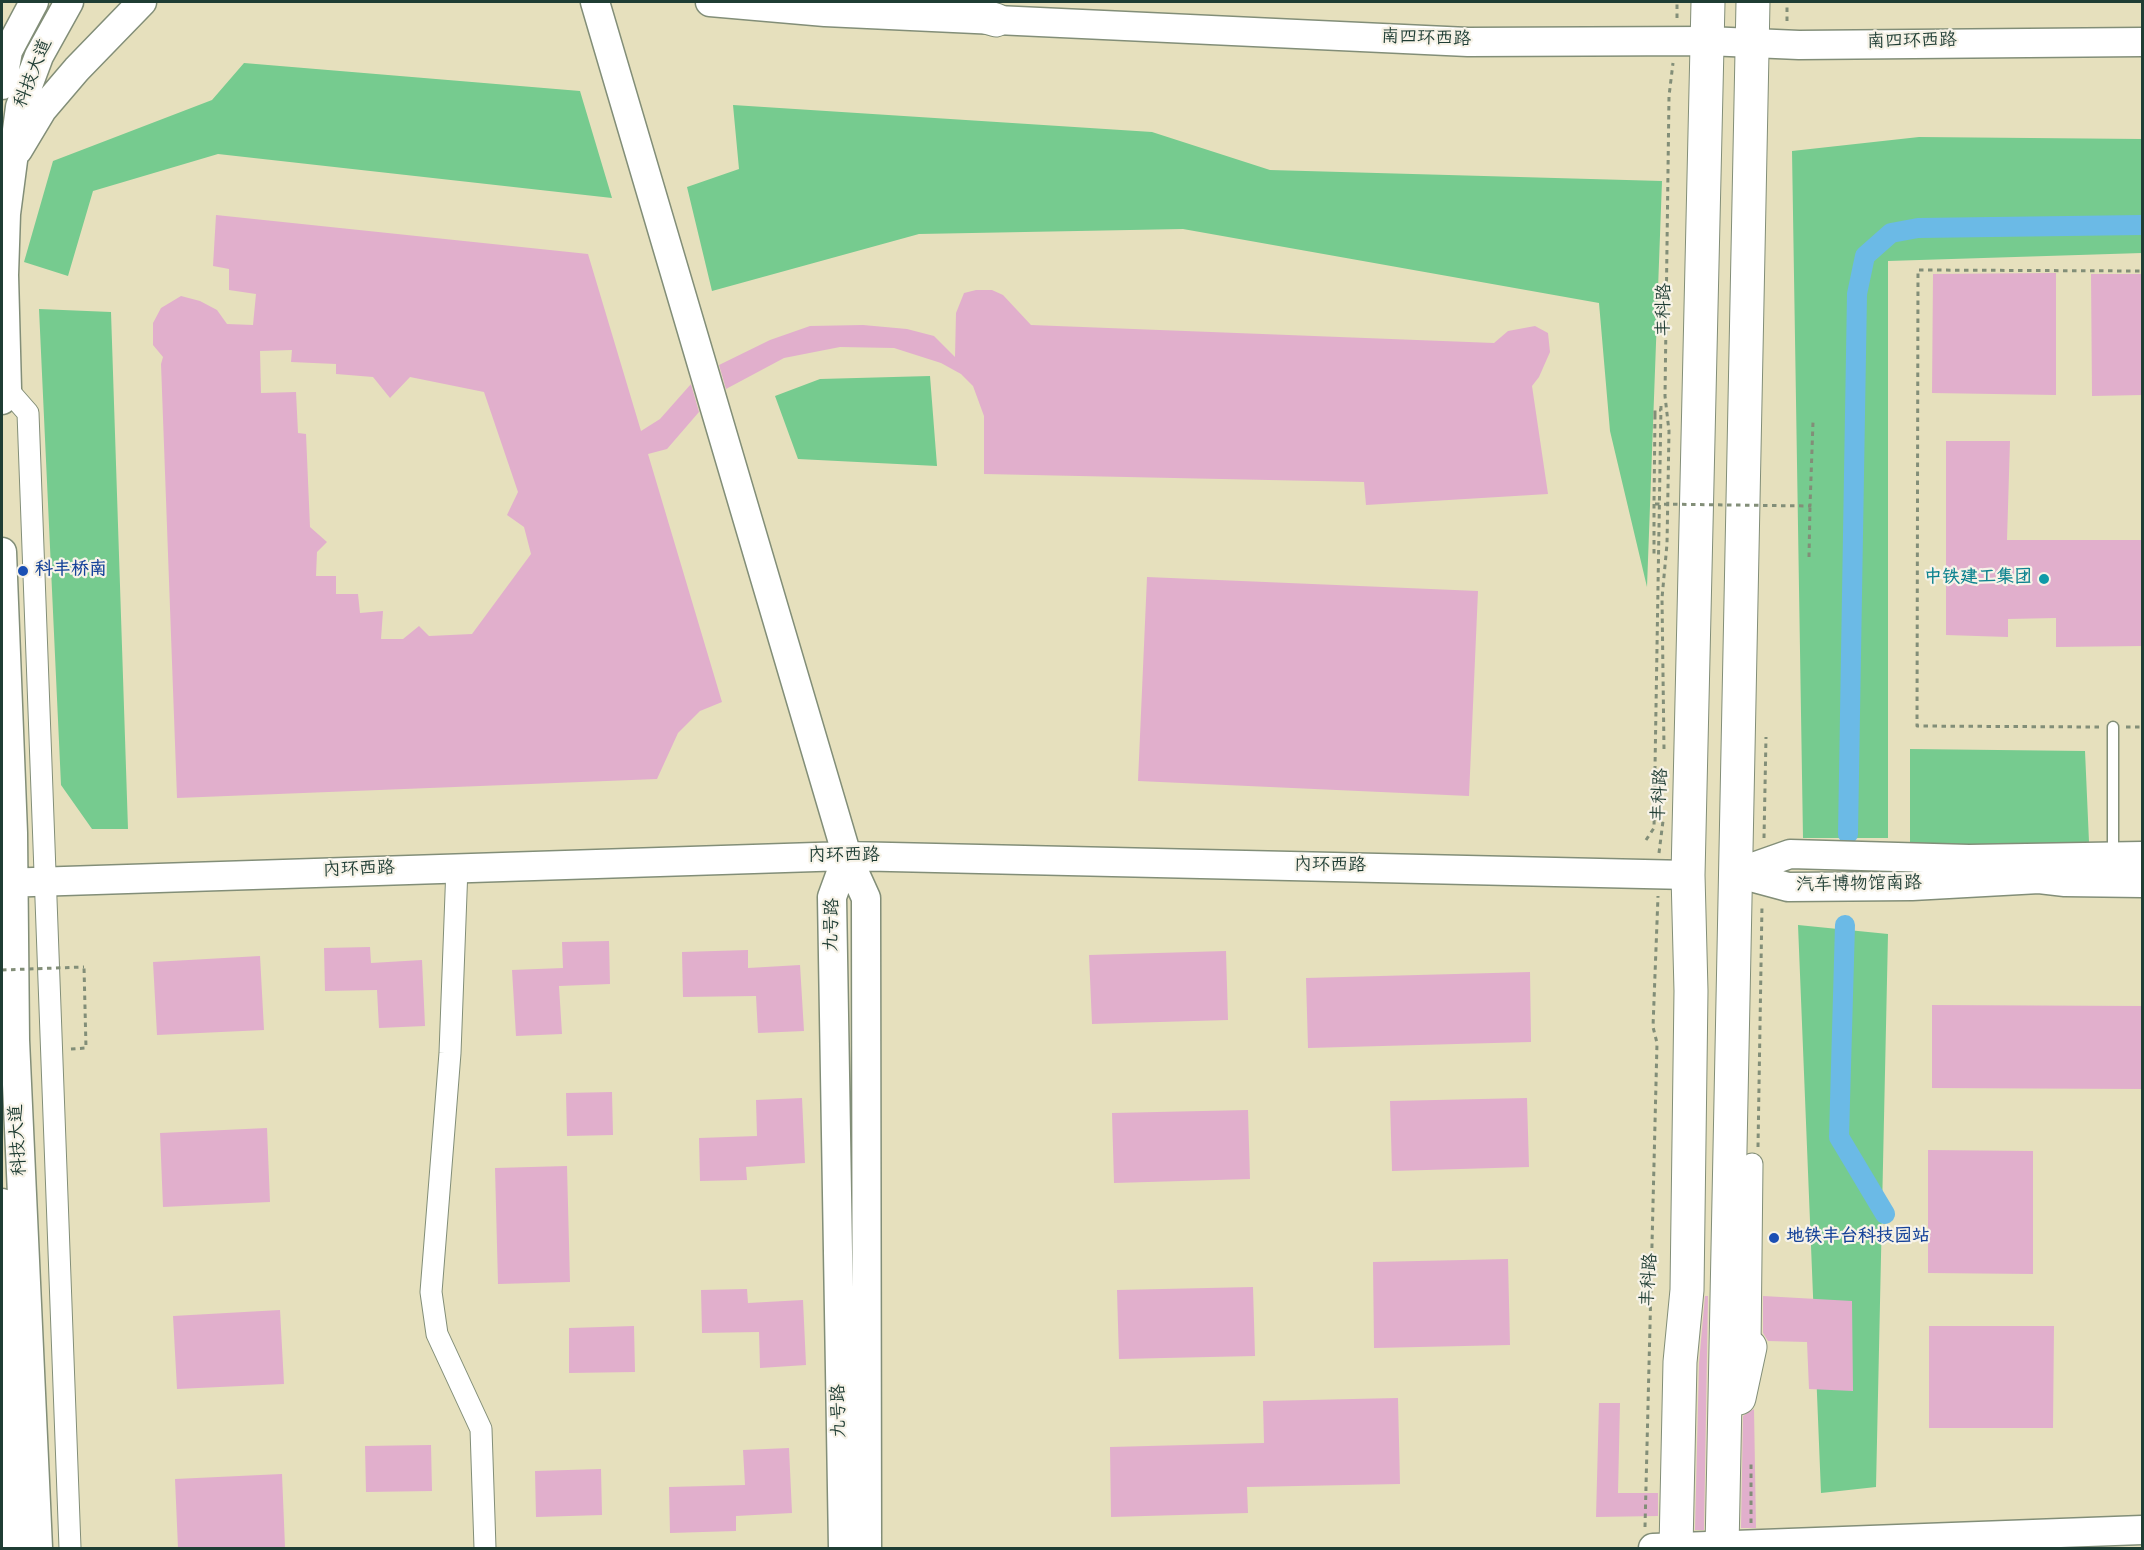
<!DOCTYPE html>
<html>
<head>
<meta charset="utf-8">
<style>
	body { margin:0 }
	#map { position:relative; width:2144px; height:1550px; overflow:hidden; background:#e6e0bd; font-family:"Gochi Hand",sans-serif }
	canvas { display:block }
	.frame { position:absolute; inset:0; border:3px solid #1f3d34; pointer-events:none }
</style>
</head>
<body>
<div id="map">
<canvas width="2144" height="1550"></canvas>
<div class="frame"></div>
</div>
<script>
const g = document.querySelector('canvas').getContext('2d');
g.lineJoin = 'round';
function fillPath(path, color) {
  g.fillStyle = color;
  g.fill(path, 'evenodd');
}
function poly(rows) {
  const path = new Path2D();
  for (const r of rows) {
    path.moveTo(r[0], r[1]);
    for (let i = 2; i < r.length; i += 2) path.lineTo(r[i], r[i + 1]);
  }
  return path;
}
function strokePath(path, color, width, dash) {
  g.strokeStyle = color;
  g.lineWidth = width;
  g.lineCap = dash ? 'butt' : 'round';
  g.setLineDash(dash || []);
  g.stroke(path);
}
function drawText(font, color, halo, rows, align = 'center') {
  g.font = font + ' "Gochi Hand","LXGW WenKai TC",sans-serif';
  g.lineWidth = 4.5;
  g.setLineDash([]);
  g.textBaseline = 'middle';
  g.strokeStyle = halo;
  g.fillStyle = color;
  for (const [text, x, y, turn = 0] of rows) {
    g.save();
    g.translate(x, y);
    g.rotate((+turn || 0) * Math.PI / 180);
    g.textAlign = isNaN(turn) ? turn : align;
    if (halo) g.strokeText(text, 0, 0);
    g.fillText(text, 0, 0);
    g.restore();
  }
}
fillPath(poly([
	[244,63,580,91,612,198,218,154,93,191,68,276,24,262,53,161,212,100],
	[733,105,1152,132,1270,170,1662,181,1647,587,1610,431,1599,303,1183,229,919,234,712,291,687,187,739,169],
	[1919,137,2142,139,2142,253,1888,261,1888,838,1803,838,1792,151],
	[39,309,111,312,128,829,92,829,61,785],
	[930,376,937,466,798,459,775,396,820,379],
	[1910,749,2085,751,2089,842,1910,851],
	[1798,925,1888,934,1876,1487,1821,1493]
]), '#76cb8f');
strokePath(poly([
	[1848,834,1857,294,1865,256,1891,233,1918,228,2142,225],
	[1845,925,1839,1137,1885,1214]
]), '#6bbae6', 20);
fillPath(poly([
	[216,215,588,254,641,431,660,419,691,384,699,412,667,449,648,454,722,702,700,711,678,733,657,779,177,798,161,364,163,357,153,345,153,323,161,308,181,296,200,301,217,310,227,324,253,325,256,294,229,290,229,269,213,266],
	[292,350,291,362,336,364,336,374,373,377,390,398,410,377,484,392,518,492,507,515,524,527,531,554,472,634,429,636,419,626,403,639,381,639,383,611,360,613,358,594,336,594,336,576,316,576,317,552,327,542,310,527,306,434,298,433,296,392,261,393,260,351],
	[2056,273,2056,395,1932,393,1933,274],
	[2091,274,2142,274,2142,395,2092,396],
	[976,290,992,290,1003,295,1031,325,1494,343,1508,331,1535,326,1548,333,1550,352,1539,377,1532,386,1548,494,1366,505,1364,482,984,474,984,416,973,386,961,374,941,363,894,348,840,347,784,358,726,389,719,365,770,340,810,326,863,325,907,329,934,336,955,357,956,313,964,293],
	[1946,441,2010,441,2007,540,2142,540,2142,646,2056,647,2056,618,2008,619,2008,637,1946,635],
	[1147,577,1478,591,1469,796,1138,781],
	[609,941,610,984,559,986,562,1034,516,1036,512,970,563,968,562,942],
	[370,947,371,963,422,960,425,1026,379,1028,377,990,325,991,324,948],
	[748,950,748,968,800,965,804,1031,758,1033,756,996,683,997,682,952],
	[1226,951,1228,1020,1092,1024,1089,955],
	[260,956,264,1030,157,1035,153,962],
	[1530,972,1531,1042,1308,1048,1306,978],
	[1932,1005,2142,1006,2142,1089,1932,1088],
	[612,1092,613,1135,567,1136,566,1093],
	[802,1098,805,1163,746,1167,747,1180,700,1181,699,1138,757,1136,756,1100],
	[1527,1098,1529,1167,1392,1171,1390,1101],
	[1248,1110,1250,1179,1114,1183,1112,1113],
	[267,1128,270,1202,163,1207,160,1133],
	[1928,1150,2033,1151,2033,1274,1928,1273],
	[567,1166,570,1282,498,1284,495,1168],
	[1508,1259,1510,1345,1374,1348,1373,1262],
	[1253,1287,1255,1356,1119,1359,1117,1290],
	[747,1289,748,1303,803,1300,806,1365,760,1368,759,1332,702,1333,701,1290],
	[1705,1296,1708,1296,1704,1530,1695,1530,1699,1363],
	[1763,1296,1852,1301,1853,1391,1809,1389,1807,1342,1768,1341,1763,1333],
	[280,1310,284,1384,177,1389,173,1316],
	[634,1326,635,1372,569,1373,569,1328],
	[1929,1326,2054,1326,2053,1428,1929,1428],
	[1398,1398,1400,1484,1247,1487,1248,1513,1111,1517,1110,1447,1264,1443,1263,1401],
	[1599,1403,1620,1403,1618,1493,1658,1493,1658,1516,1596,1517],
	[1754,1409,1756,1528,1741,1528,1743,1416],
	[431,1445,432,1491,366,1492,365,1446],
	[789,1448,792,1513,736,1516,736,1531,670,1533,669,1487,745,1485,743,1450],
	[601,1469,602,1515,536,1517,535,1471],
	[282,1474,285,1547,178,1548,175,1479]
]), '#e1afcc');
const lane = poly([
	[2113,727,2113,855]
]);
const street = poly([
	[7,389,28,413,70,1548],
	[457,867,450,1053,431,1292,437,1334,481,1429,485,1548],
	[1750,1347,1752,1164]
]);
const secondary = poly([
	[595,2,847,856,866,898,867,1548],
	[710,2,825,12,1468,42,1707,41,1799,45,2142,42],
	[2,85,8,51,34,2],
	[18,150,42,110,77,69,142,2],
	[2,400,7,389,4,275,6,214,20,107,39,56,69,2],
	[2,552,13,833,15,1040,38,1548],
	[1736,873,1790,854,1969,859,2142,856],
	[1736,873,1788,887,1912,886,2039,879,2065,882,2142,883],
	[2,883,847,856,1688,875],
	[2,1203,17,1548],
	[843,1548,832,897,847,856],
	[1653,1548,2142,1530]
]);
const primary = poly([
	[1739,1398,1750,1347],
	[1676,1548,1680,1362,1687,1290,1691,991,1688,875,1708,2],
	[1722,1548,1753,2]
]);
const highway = poly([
	[934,2,996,20]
]);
strokePath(lane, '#828e78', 13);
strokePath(street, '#828e78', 23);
strokePath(secondary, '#828e78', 31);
strokePath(primary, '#828e78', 35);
strokePath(highway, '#828e78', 35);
strokePath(poly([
	[1677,18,1677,2],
	[1787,21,1787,2],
	[1655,415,1655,410,1661,410],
	[1654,504,1654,554,1658,554],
	[1809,557,1810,506],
	[2099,727,1917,726,1918,270,2142,271],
	[2126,727,2142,727],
	[1664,749,1662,598,1667,544,1669,431,1665,396,1669,96,1673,63],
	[1764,838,1766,737],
	[1646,840,1654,828,1661,406],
	[1659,853,1663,821],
	[71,1049,86,1048,84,967],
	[1758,1147,1762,905],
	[1751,1523,1751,1463],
	[1645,1527,1657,1043,1653,1027,1658,896]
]), '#828e78', 3, [4.5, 4.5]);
strokePath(lane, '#fff', 10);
strokePath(street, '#fff', 21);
strokePath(secondary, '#fff', 28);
strokePath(primary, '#fff', 33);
strokePath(highway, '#fff', 33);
strokePath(poly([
	[1655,415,1654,504,1810,506,1813,422],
	[2,970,84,967]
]), '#828e78', 3, [4.5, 4.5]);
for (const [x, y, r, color] of [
	[23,571,6,"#1a4fb4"],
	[2044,579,6,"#0f9aa8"],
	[1774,1238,6,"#1a4fb4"]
]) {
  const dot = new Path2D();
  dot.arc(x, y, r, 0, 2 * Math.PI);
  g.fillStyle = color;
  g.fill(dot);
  strokePath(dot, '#f7f3e8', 2);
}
drawText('18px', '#1f3d34', '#f7f3e8', [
	["南四环西路",1426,40,2],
	["南四环西路",1912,43,-1],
	["科技大道",35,74,-68],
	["丰科路",1666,310,-89],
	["丰科路",1662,795,-87],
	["内环西路",844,857],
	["内环西路",1330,867,1],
	["内环西路",359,871,-2],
	["汽车博物馆南路",1859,886,-1],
	["九号路",834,925,-89],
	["科技大道",20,1140,-93],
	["丰科路",1651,1280,-86],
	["九号路",841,1411,-91]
]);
drawText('bold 18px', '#164399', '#f7f3e8', [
	["科丰桥南",35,571],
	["地铁丰台科技园站",1786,1238]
], 'left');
drawText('bold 18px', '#0d838f', '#f7f3e8', [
	["中铁建工集团",2032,579]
], 'right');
</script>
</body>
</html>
